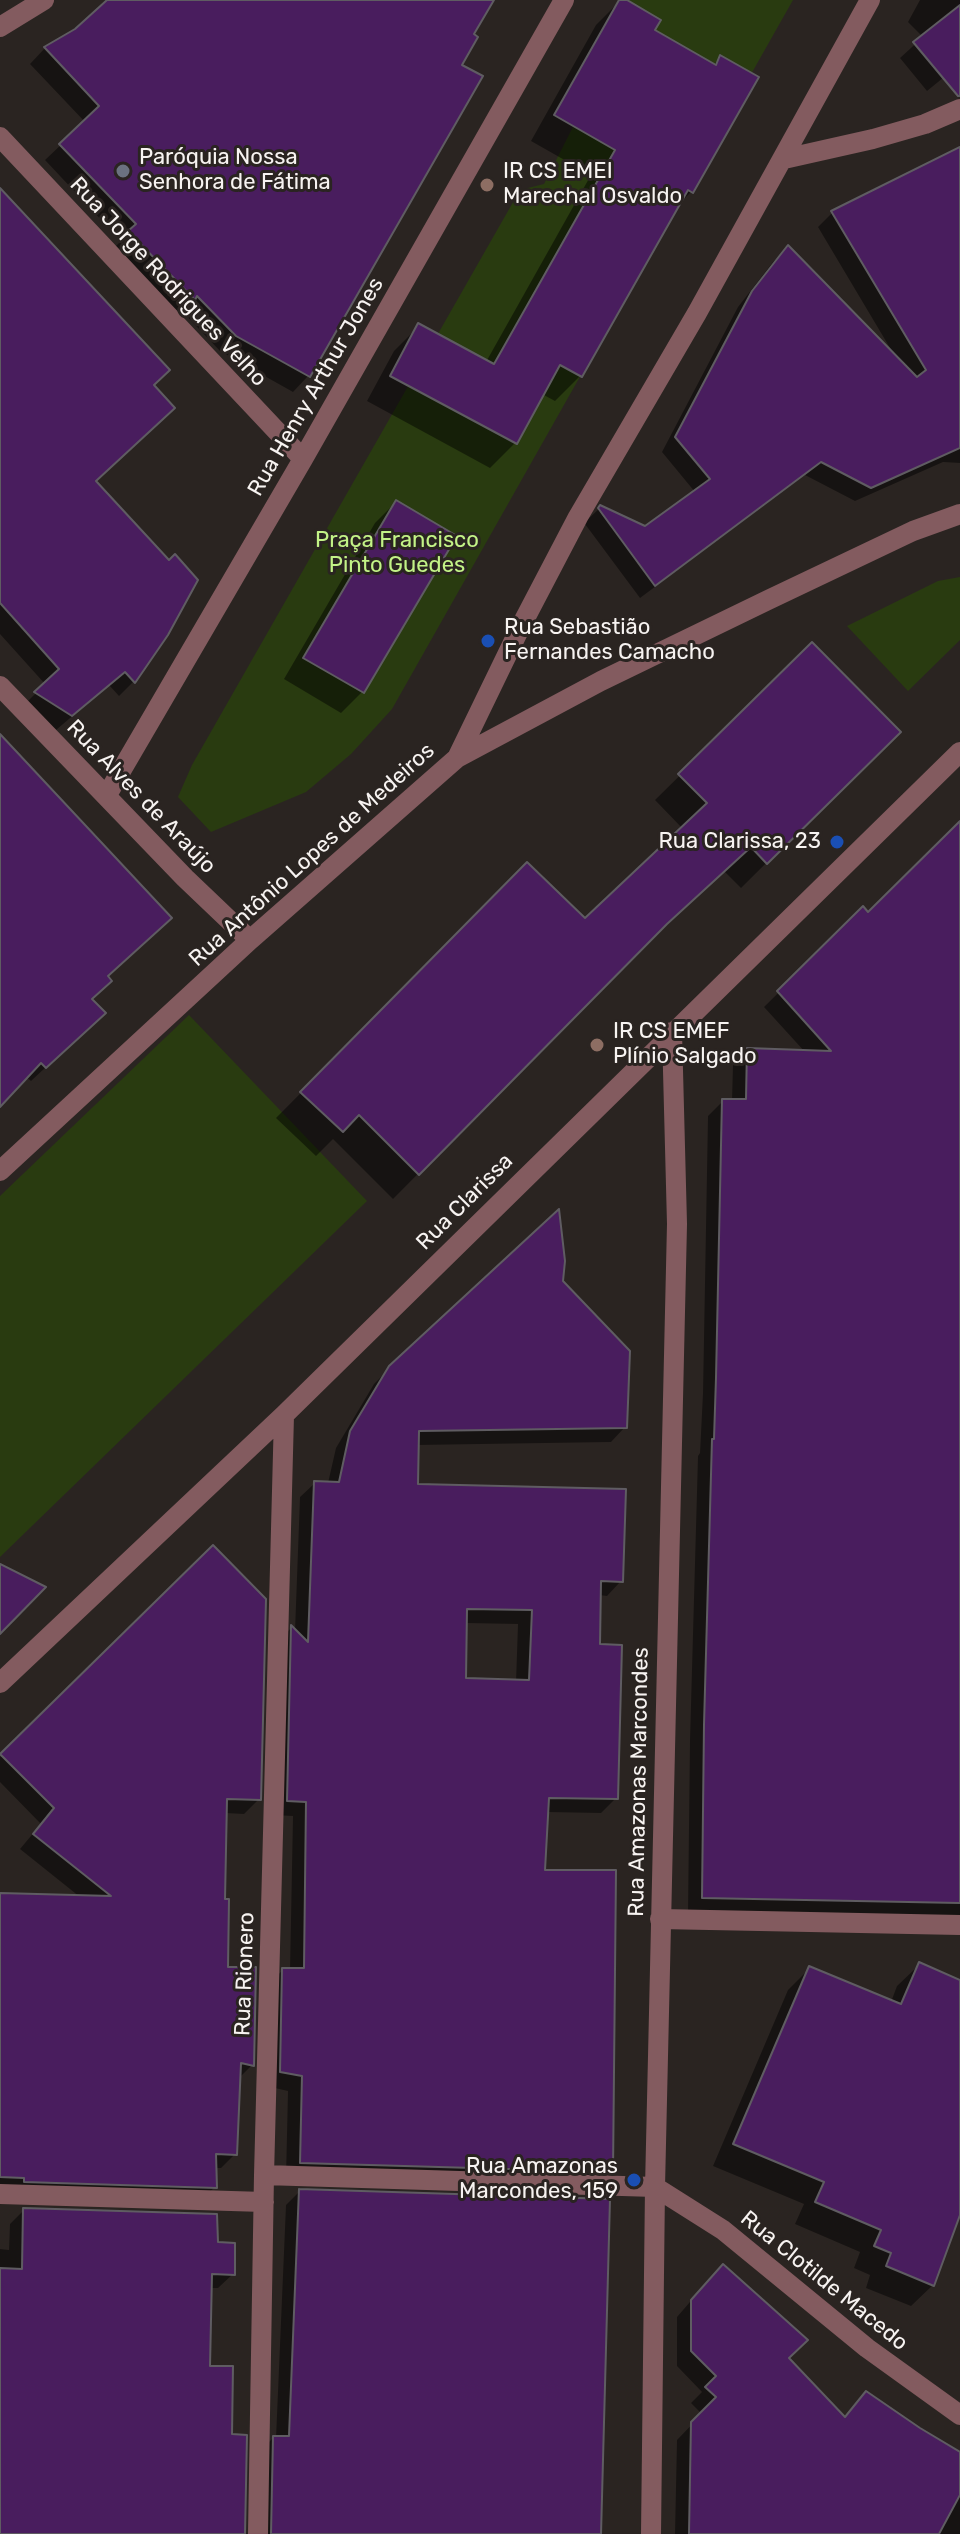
<!DOCTYPE html>
<html>
<head>
<meta charset="utf-8">
<style>
	body { margin:0 }
	canvas { display:block; background:#2a2421 }
</style>
</head>
<body>
<canvas width="960" height="2534"></canvas>
<script>
const g = document.querySelector('canvas').getContext('2d');
g.lineJoin = 'round';
function fillPath(path, color) {
  g.fillStyle = color;
  g.fill(path, 'evenodd');
}
function poly(rows) {
  const path = new Path2D();
  for (const r of rows) {
    path.moveTo(r[0], r[1]);
    for (let i = 2; i < r.length; i += 2) path.lineTo(r[i], r[i + 1]);
  }
  return path;
}
function strokePath(path, color, width, dash) {
  g.strokeStyle = color;
  g.lineWidth = width;
  g.lineCap = dash ? 'butt' : 'round';
  g.setLineDash(dash || []);
  g.stroke(path);
}
function drawText(font, color, halo, rows, align = 'center') {
  g.font = font + ' Rubik,sans-serif';
  g.lineWidth = 6;
  g.setLineDash([]);
  g.textBaseline = 'middle';
  g.strokeStyle = halo;
  g.fillStyle = color;
  for (const [text, x, y, turn = 0] of rows) {
    g.save();
    g.translate(x, y);
    g.rotate((+turn || 0) * Math.PI / 180);
    g.textAlign = isNaN(turn) ? turn : align;
    if (halo) g.strokeText(text, 0, 0);
    g.fillText(text, 0, 0);
    g.restore();
  }
}
fillPath(poly([
	[629,0,793,0,392,709,351,754,306,792,211,832,178,797,192,765,520,190,544,184,576,121,609,35],
	[960,577,960,640,908,691,847,626,938,581],
	[189,1015,367,1201,0,1557,0,1196]
]), '#293b10');
fillPath(poly([
	[117,0,491,0,471,35,460,65,480,77,308,376,293,392,220,351,181,310,178,314,114,248,121,241,45,160,85,122,30,64,45,48,76,31],
	[621,0,652,31,713,65,721,58,691,192,675,208,580,376,555,401,542,394,516,442,490,468,367,401,394,351,419,326,486,362,591,175,531,141,596,25],
	[920,0,960,0,960,75,954,69,927,91,900,58,923,37,908,22],
	[952,153,960,162,960,463,943,462,855,501,805,475,640,598,585,524,586,521,601,507,645,528,695,492,662,452,738,307,773,262,788,248,893,353,818,227,832,213],
	[0,192,152,385,94,482,167,634,133,682,119,696,109,685,56,730,21,708,45,684,0,634],
	[396,502,362,692,341,713,284,679,375,523],
	[812,645,898,732,741,888,724,871,642,948,393,1199,333,1139,316,1156,276,1118,527,865,585,920,683,829,655,800],
	[0,738,106,977,90,999,89,1027,31,1081,26,1077,0,1104],
	[960,824,960,1917,688,1912,690,1740,698,1456,700,1453,703,1393,708,1116,723,1101,732,1101,733,1064,748,1050,805,1052,764,1007,863,909,868,914],
	[561,1282,625,1427,611,1442,417,1445,416,1486,621,1581,607,1596,599,1595,598,1646,616,1798,601,1813,546,1812,543,1872,609,2171,595,2186,286,2177,288,2091,266,2086,268,1984,283,1970,290,1970,293,1816,273,1815,278,1642,291,1628,295,1631,300,1497,315,1483,328,1483,336,1448,374,1384,390,1368],
	[465,1623,518,1624,516,1682,464,1680],
	[213,1548,259,1799,244,1814,225,1813,223,1901,226,1969,252,2065,238,2079,235,2154,221,2168,214,2168,215,2187,200,2201,0,2191,0,1895,80,1897,20,1849,41,1824,0,1782,0,1757],
	[919,1965,960,1982,960,2210,933,2285,911,2306,866,2288,870,2275,854,2268,860,2252,795,2224,804,2204,713,2166,788,1990,810,1968,891,2002,897,1986],
	[300,2191,600,2534,258,2534,259,2452,273,2438,276,2438,286,2205],
	[24,2210,216,2244,233,2274,218,2288,210,2288,208,2368,230,2436,243,2534,0,2534,0,2249,9,2250,10,2224],
	[708,2281,843,2418,866,2393,960,2482,960,2534,675,2534,677,2440,702,2414,691,2403,702,2392,677,2366,677,2317]
]), '#0007');
const building = poly([
	[107,0,494,0,474,34,478,37,462,65,483,76,310,377,236,336,197,296,195,300,128,231,136,224,59,144,99,106,44,47,75,29,107,0],
	[619,0,627,0,661,20,655,30,716,65,720,55,759,77,693,193,688,190,582,377,560,365,517,444,390,376,418,323,494,364,615,150,554,115,619,0],
	[960,5,960,96,958,96,913,42,960,5],
	[960,147,960,448,871,488,821,462,655,586,598,508,600,505,645,526,710,479,675,437,752,291,788,245,917,377,926,370,831,211,960,147],
	[0,188,170,370,154,385,175,408,96,481,169,560,175,554,198,580,168,635,135,683,125,672,72,716,34,692,59,669,0,603,0,188],
	[396,500,457,536,364,693,303,658,396,500],
	[812,642,901,732,767,864,751,847,667,924,419,1175,359,1115,343,1132,300,1092,527,862,585,918,707,803,678,774,812,642],
	[0,734,172,918,108,976,112,981,92,999,106,1013,46,1068,41,1063,0,1107,0,734],
	[960,821,960,1903,702,1898,704,1725,712,1439,714,1439,716,1378,722,1099,746,1099,747,1048,831,1051,777,991,863,906,868,912,960,821],
	[559,1209,565,1261,563,1281,630,1351,627,1428,419,1431,418,1484,626,1489,623,1582,601,1581,600,1644,622,1645,618,1799,549,1798,545,1870,616,1870,613,2172,300,2163,302,2076,280,2072,282,1968,304,1968,306,1802,287,1801,291,1625,308,1642,314,1481,339,1482,350,1431,389,1366,559,1209],
	[467,1609,532,1610,529,1680,466,1678,467,1609],
	[213,1545,266,1599,261,1800,227,1799,225,1899,229,1899,228,1967,256,1967,254,2066,241,2063,237,2155,216,2154,217,2188,24,2182,24,2178,0,2177,0,1893,111,1896,33,1834,54,1808,0,1754,213,1545],
	[0,1564,46,1587,0,1634,0,1564],
	[919,1962,960,1980,960,2215,934,2286,886,2266,891,2253,874,2246,881,2230,815,2202,824,2182,733,2144,809,1966,901,2004,919,1962],
	[299,2189,610,2199,601,2534,271,2534,273,2436,289,2436,299,2189],
	[23,2208,217,2214,218,2242,235,2243,235,2275,212,2274,210,2366,233,2366,232,2434,247,2435,245,2534,0,2534,0,2268,22,2269,23,2208],
	[723,2264,808,2340,789,2358,845,2417,866,2391,920,2428,960,2452,960,2495,939,2534,689,2534,691,2422,716,2397,705,2387,716,2376,691,2351,691,2300,723,2264]
]);
fillPath(building, '#491d5e');
strokePath(building, '#5f5c62', 2);
strokePath(poly([
	[0,27,44,0],
	[0,137,303,459],
	[784,159,873,139,925,124,960,109],
	[0,686,185,878,250,940],
	[457,758,521,626,578,517,697,313,870,0],
	[107,795,303,459,564,0],
	[0,1171,250,940,457,758,601,681,768,600,913,531,960,514],
	[0,1683,284,1415,960,752],
	[660,1919,960,1925],
	[264,2175,655,2187,723,2230,867,2348,960,2415],
	[0,2194,264,2202],
	[258,2534,264,2175,284,1415],
	[651,2534,655,2187,677,1224,672,1032]
]), '#835b5f', 20);
for (const [x, y, r, color] of [
	[123,171,8,"#6b7280"],
	[487,185,8,"#8d6e63"],
	[488,641,8,"#1a4fb4"],
	[837,842,8,"#1a4fb4"],
	[597,1045,8,"#8d6e63"],
	[634,2180,8,"#1a4fb4"]
]) {
  const dot = new Path2D();
  dot.arc(x, y, r, 0, 2 * Math.PI);
  g.fillStyle = color;
  g.fill(dot);
  strokePath(dot, '#2a2421', 3);
}
drawText('22px', '#f7f3f1', '#2a2421', [
	["Paróquia Nossa",139,158],
	["Senhora de Fátima",139,183],
	["IR CS EMEI",503,172],
	["Marechal Osvaldo",503,197],
	["Rua Sebastião",504,628],
	["Fernandes Camacho",504,653],
	["Rua Clarissa, 23",821,842,"right"],
	["IR CS EMEF",613,1032],
	["Plínio Salgado",613,1057],
	["Rua Amazonas",618,2167,"right"],
	["Marcondes, 159",618,2192,"right"]
], 'left');
drawText('22px', '#f7f3f1', '#2a2421', [
	["Rua Jorge Rodrigues Velho",168,282,47],
	["Rua Henry Arthur Jones",316,387,-60],
	["Rua Alves de Araújo",141,797,46],
	["Rua Antônio Lopes de Medeiros",312,855,-42],
	["Rua Clarissa",465,1202,-45],
	["Rua Amazonas Marcondes",639,1782,-89],
	["Rua Rionero",245,1974,-88],
	["Rua Clotilde Macedo",824,2281,39]
]);
drawText('22px', '#c3f387', '#2a2421', [
	["Praça Francisco",397,541],
	["Pinto Guedes",397,566]
]);
</script>
</body>
</html>
